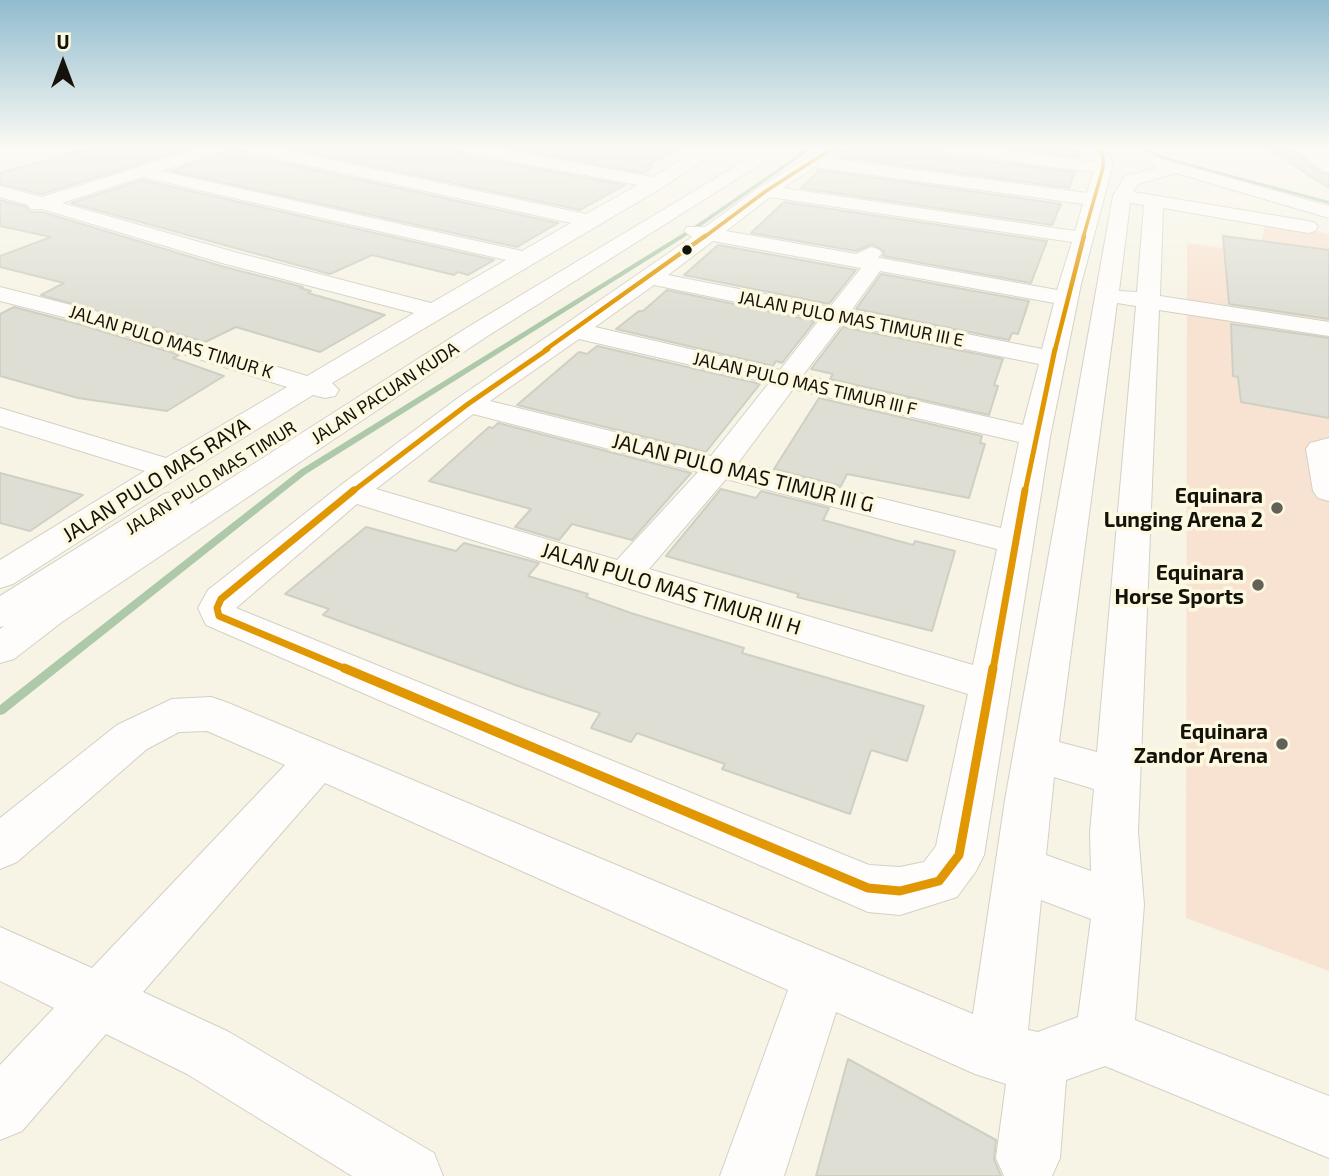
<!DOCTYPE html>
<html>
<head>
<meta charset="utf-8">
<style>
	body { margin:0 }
	#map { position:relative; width:1329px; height:1176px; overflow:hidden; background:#f7f4e6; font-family:"Exo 2",sans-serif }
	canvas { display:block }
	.north { position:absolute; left:28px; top:28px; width:70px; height:70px; -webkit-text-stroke:5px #fdf9e0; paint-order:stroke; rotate:0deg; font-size:19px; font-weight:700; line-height:28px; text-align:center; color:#14120a }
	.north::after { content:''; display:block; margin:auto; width:24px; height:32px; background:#14120a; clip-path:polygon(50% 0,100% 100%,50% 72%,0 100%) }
</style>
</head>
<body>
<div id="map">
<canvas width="1329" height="1176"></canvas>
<div class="north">U</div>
</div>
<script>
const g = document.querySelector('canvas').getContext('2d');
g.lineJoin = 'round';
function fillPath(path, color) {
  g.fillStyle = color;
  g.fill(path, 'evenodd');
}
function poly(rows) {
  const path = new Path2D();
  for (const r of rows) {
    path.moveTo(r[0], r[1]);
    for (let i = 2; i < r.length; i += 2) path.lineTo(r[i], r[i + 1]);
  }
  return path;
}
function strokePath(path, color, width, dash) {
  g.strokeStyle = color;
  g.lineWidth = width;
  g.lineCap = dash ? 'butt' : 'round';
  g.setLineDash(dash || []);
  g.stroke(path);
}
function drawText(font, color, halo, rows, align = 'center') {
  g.font = font + ' "Exo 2",sans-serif';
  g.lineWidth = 7;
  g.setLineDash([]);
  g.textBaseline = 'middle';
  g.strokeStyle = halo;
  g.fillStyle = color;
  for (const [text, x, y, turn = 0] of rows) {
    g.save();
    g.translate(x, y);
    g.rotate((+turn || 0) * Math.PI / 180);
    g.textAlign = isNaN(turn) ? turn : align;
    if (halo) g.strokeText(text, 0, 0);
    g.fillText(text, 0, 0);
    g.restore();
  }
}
fillPath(poly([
	[1266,220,1329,234,1329,971,1186,918,1187,243,1259,253]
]), '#f8e3d2');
fillPath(poly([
	[808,148,813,148,694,231,306,474,4,714,0,715,0,705,300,470,690,229,808,148],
	[1140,148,1146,148,1168,158,1329,201,1329,204,1164,160,1140,148]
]), '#aec9aa');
const building = poly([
	[88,148,191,148,42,194,0,184,0,173,88,148],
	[227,148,241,148,251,156,558,223,517,247,171,171,224,153,227,148],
	[289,148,456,148,467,156,625,185,580,210,289,148],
	[510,148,680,148,647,165,654,166,643,173,510,148],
	[844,148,939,148,950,156,1075,172,1069,188,835,156,844,148],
	[1010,148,1061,148,1081,150,1079,157,1010,148],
	[1267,148,1291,148,1321,173,1329,174,1329,188,1267,148],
	[819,170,1061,204,1052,225,801,188,819,170],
	[142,180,494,260,468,275,458,272,454,275,372,255,330,274,71,203,142,180],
	[0,200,26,207,30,212,42,212,221,266,303,287,300,288,311,291,308,293,385,315,320,352,236,327,205,342,41,295,64,283,0,267,0,256,51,237,0,226,0,200],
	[784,202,1047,241,1031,283,883,256,884,251,872,244,856,251,751,233,784,202],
	[1223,236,1329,250,1329,319,1229,304,1223,236],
	[718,245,856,270,829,304,684,275,718,245],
	[881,274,1029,301,1018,334,1012,333,1009,340,856,309,881,274],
	[667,290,815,321,782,363,776,361,773,366,616,329,639,311,643,311,667,290],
	[14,307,82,325,179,355,173,358,224,376,167,411,78,398,0,376,0,314,14,307],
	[1231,324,1329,338,1329,418,1241,402,1238,377,1233,376,1231,324],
	[843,327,1003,359,994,385,998,386,989,415,830,379,833,374,811,369,843,327],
	[597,346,760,384,706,452,517,405,579,352,587,354,597,346],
	[819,398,982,436,980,443,985,444,969,498,847,474,841,486,774,469,819,398],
	[498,423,691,473,632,540,572,524,559,540,515,527,531,509,429,481,489,427,493,428,498,423],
	[0,473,83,495,30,531,0,523,0,473],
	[721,489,756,498,761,491,829,508,823,520,913,545,915,541,955,551,932,631,797,597,799,594,666,556,721,489],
	[366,527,456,551,464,543,539,563,528,576,588,594,586,597,631,613,744,648,742,653,924,706,907,761,871,750,850,814,722,769,725,764,637,733,631,742,591,728,600,713,521,687,323,615,329,609,285,594,366,527],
	[848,1059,996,1140,994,1159,1001,1176,816,1176,848,1059]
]);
fillPath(building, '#deded4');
strokePath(building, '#cfd0c4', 2);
const minor = poly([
	[200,148,225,148,223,151,161,171,522,251,571,223,252,153,244,148,276,148,586,214,638,185,467,153,459,148,495,148,652,177,702,148,722,148,663,187,332,383,339,390,335,396,325,398,313,395,181,476,13,584,0,588,0,560,145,471,0,426,0,408,166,458,287,387,83,322,0,301,0,287,99,312,307,376,414,313,222,263,42,209,30,209,28,205,0,197,0,186,42,197,200,148],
	[142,177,506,260,431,303,238,253,62,203,142,177],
	[766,148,786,148,486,337,62,622,14,659,0,663,0,629,4,626,0,627,0,596,164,494,176,491,188,494,192,501,189,505,468,327,766,148],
	[822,148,841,148,828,158,1087,193,1093,172,950,153,942,148,989,148,1095,162,1095,156,1087,148,1105,148,1111,155,1112,168,1081,284,1050,437,984,855,976,871,957,897,900,915,868,912,206,625,198,608,208,590,341,485,458,398,692,237,684,231,687,227,705,227,760,187,822,148],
	[815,167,1083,204,1075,231,783,188,815,167],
	[770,197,1072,242,1057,290,880,258,878,258,882,253,878,249,871,247,856,254,726,231,770,197],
	[713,241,861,268,830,307,668,275,713,241],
	[880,271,1054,303,1042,349,851,311,880,271],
	[654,285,820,319,780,370,595,327,654,285],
	[842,324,1039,364,1023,425,803,375,842,324],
	[579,339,769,383,711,456,490,401,579,339],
	[793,389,1019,442,1001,528,738,463,793,389],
	[473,414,698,472,617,560,376,489,473,414],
	[726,479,997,549,973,665,649,569,726,479],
	[357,504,968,694,936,846,924,862,900,867,869,865,236,608,357,504],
	[1294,148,1313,148,1329,159,1329,172,1323,171,1294,148],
	[1155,157,1329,206,1329,218,1176,173,1138,184,1133,192,1308,221,1315,223,1318,227,1315,231,1308,233,1163,208,1160,296,1329,322,1329,336,1159,310,1138,832,1144,905,1135,1020,1329,1096,1329,1158,1105,1066,1066,1080,1060,1158,1052,1176,1004,1176,996,1158,1006,1084,975,1074,836,1012,784,1176,720,1176,788,990,325,783,143,992,229,1032,434,1153,443,1176,352,1176,187,1074,106,1034,22,1131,0,1140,0,1065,54,1008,0,981,0,927,92,968,285,765,207,731,179,732,147,749,17,862,0,869,0,818,117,725,172,699,211,697,226,702,973,1014,1005,800,1113,196,1125,176,1157,168,1147,162,1155,157],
	[1130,203,1144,205,1137,292,1119,291,1130,203],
	[1117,303,1136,306,1097,752,1059,742,1117,303],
	[1054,777,1094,789,1090,832,1091,871,1046,855,1054,777],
	[1041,900,1091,919,1078,1017,1038,1032,1028,1030,1041,900],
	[1329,438,1329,501,1318,498,1313,491,1306,449,1310,443,1329,438]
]);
strokePath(minor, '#d3d0c5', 2);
fillPath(minor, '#fefdfb');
strokePath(poly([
	[703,238,766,191,833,148],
	[1083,238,1103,168,1103,155,1095,148]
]), '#e09701', 3.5);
strokePath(poly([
	[545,350,705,236],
	[1055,350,1084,236]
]), '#e09701', 4.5);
strokePath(poly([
	[352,492,468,404,548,349],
	[1025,492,1055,349]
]), '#e09701', 5);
strokePath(poly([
	[348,670,219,616,217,608,221,599,354,490],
	[993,670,1025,490]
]), '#e09701', 7);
strokePath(poly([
	[344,668,868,888,900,891,939,881,959,855,993,668]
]), '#e09701', 9);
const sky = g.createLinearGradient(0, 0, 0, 313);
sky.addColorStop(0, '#91bccf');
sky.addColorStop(0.47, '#fbfaf4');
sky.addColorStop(1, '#fbfaf400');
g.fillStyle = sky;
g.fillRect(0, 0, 1329, 313);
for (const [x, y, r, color] of [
	[687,250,6,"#14120a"],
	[1277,508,7,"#636157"],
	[1258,585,7,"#636157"],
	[1282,744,7,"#636157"]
]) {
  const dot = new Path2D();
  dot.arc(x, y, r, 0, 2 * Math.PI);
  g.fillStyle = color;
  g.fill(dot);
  strokePath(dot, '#fdf9e0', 2.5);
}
drawText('18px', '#14120a', '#fdf9e0', [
	["JALAN PULO MAS TIMUR III E",851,319,11],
	["JALAN PULO MAS TIMUR K",171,342,17],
	["JALAN PULO MAS TIMUR III F",805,384,13],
	["JALAN PACUAN KUDA",385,393,-33],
	["JALAN PULO MAS TIMUR",211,478,-32]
]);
drawText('21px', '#14120a', '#fdf9e0', [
	["JALAN PULO MAS TIMUR III G",743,473,14],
	["JALAN PULO MAS RAYA",156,480,-32],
	["JALAN PULO MAS TIMUR III H",671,589,17]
]);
drawText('bold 21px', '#14120a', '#fdf9e0', [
	["Equinara",1263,496],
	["Lunging Arena 2",1263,520],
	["Equinara",1244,573],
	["Horse Sports",1244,597],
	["Equinara",1268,732],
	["Zandor Arena",1268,756]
], 'right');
</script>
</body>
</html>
